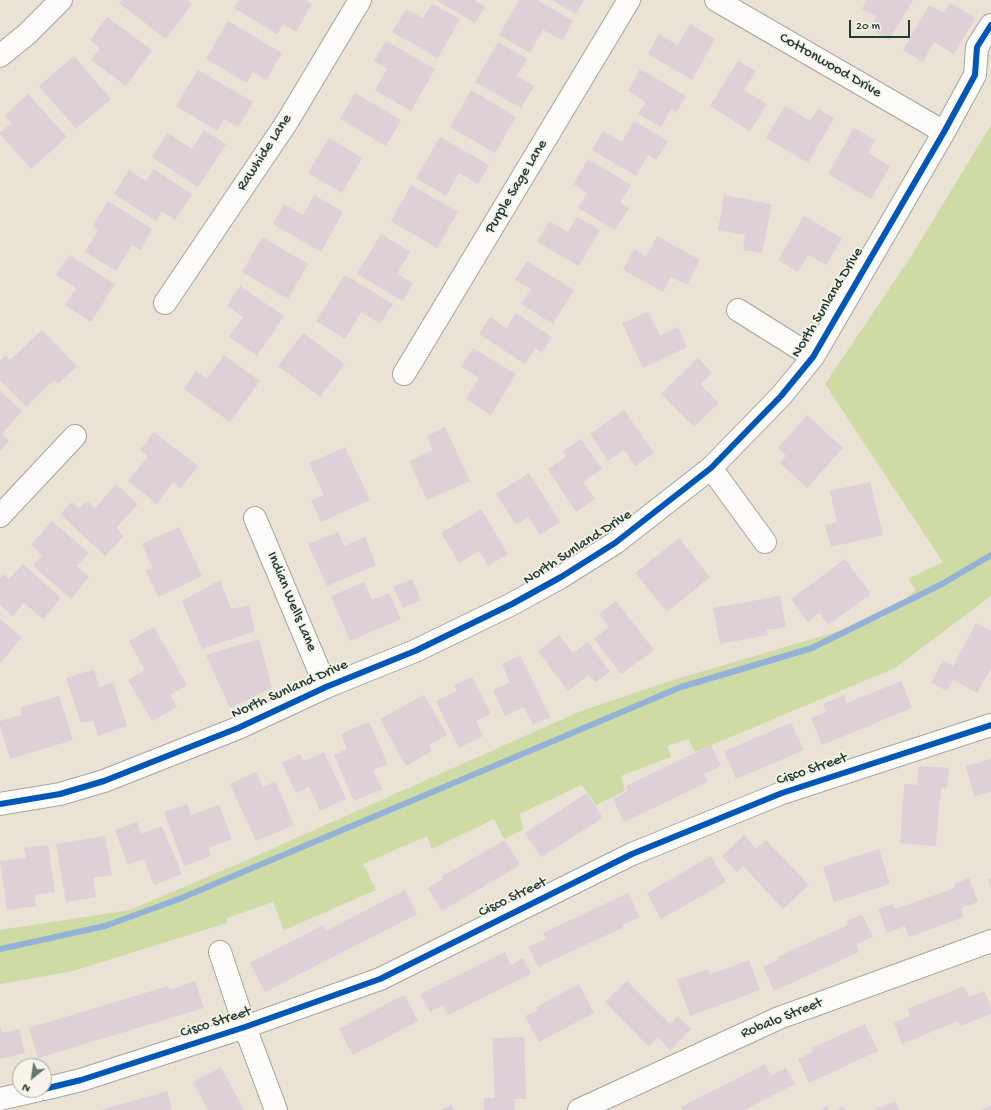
<!DOCTYPE html>
<html>
<head>
<meta charset="utf-8">
<style>
	body { margin:0 }
	#map { position:relative; width:991px; height:1110px; overflow:hidden; background:#e9e2d5; font-family:"Gochi Hand",sans-serif }
	canvas { display:block }
	.north { position:absolute; left:12px; top:1058px; width:40px; height:40px; box-sizing:border-box; background:#f7f3e8; border:1px solid #a1aaa0; border-radius:50%; rotate:210deg; font-size:11px; font-weight:700; line-height:16px; text-align:center; color:#1f3d34 }
	.north::after { content:''; display:block; margin:auto; width:14px; height:18px; background:#66776c; clip-path:polygon(50% 0,100% 100%,50% 72%,0 100%) }
	.scale { position:absolute; left:849px; top:20px; width:61px; height:18px; box-sizing:border-box; border:2px solid #1f3d34; border-top:0; padding-left:5px; font-size:12px; line-height:14px; white-space:nowrap; color:#1f3d34; -webkit-text-stroke:3px #f7f3e8; paint-order:stroke }
</style>
</head>
<body>
<div id="map">
<canvas width="991" height="1110"></canvas>
<div class="north">N</div>
<div class="scale">20 m</div>
</div>
<script>
const g = document.querySelector('canvas').getContext('2d');
g.lineJoin = 'round';
function fillPath(path, color) {
  g.fillStyle = color;
  g.fill(path, 'evenodd');
}
function poly(rows) {
  const path = new Path2D();
  for (const r of rows) {
    path.moveTo(r[0], r[1]);
    for (let i = 2; i < r.length; i += 2) path.lineTo(r[i], r[i + 1]);
  }
  return path;
}
function strokePath(path, color, width, dash) {
  g.strokeStyle = color;
  g.lineWidth = width;
  g.lineCap = dash ? 'butt' : 'round';
  g.setLineDash(dash || []);
  g.stroke(path);
}
function drawText(font, color, halo, rows, align = 'center') {
  g.font = font + ' "Gochi Hand",sans-serif';
  g.lineWidth = 3.5;
  g.setLineDash([]);
  g.textBaseline = 'middle';
  g.strokeStyle = halo;
  g.fillStyle = color;
  for (const [text, x, y, turn = 0] of rows) {
    g.save();
    g.translate(x, y);
    g.rotate((+turn || 0) * Math.PI / 180);
    g.textAlign = isNaN(turn) ? turn : align;
    if (halo) g.strokeText(text, 0, 0);
    g.fillText(text, 0, 0);
    g.restore();
  }
}
fillPath(poly([
	[991,125,991,596,895,668,695,752,688,739,667,746,671,757,621,776,625,791,596,805,582,785,519,814,524,829,504,839,494,819,432,849,427,836,363,864,376,890,284,930,273,902,227,918,227,923,73,971,0,984,0,930,130,910,247,860,581,711,670,681,883,618,916,590,908,579,943,562,825,384,912,255]
]), '#cedba4');
strokePath(poly([
	[0,949,105,926,179,899,681,687,812,648,942,584,991,555]
]), '#94b2d7', 6);
fillPath(poly([
	[122,0,187,0,192,4,166,39,119,3],
	[239,0,305,0,312,4,296,32,283,24,277,34,234,8],
	[436,0,476,0,475,1,485,7,475,23],
	[519,0,537,0,573,21,562,40,543,30,530,53,499,35],
	[552,0,584,0,576,14],
	[867,0,913,0,889,40,869,28,876,16,862,9],
	[950,3,975,18,954,54,934,42,923,62,903,50,929,5,944,13],
	[432,4,460,19,438,58,392,32,406,9,423,18],
	[107,17,152,50,126,86,91,60,100,48,90,40],
	[228,21,282,53,266,80,253,72,247,83,206,59],
	[690,24,715,39,692,80,648,54,659,34,678,45],
	[386,41,435,69,411,111,375,90,387,69,374,61],
	[498,42,527,59,517,76,534,86,521,108,475,82],
	[74,56,111,99,76,129,39,86],
	[738,61,756,71,744,90,767,104,750,131,710,106],
	[640,69,686,96,676,113,671,110,661,127,638,114,646,102,628,91],
	[198,70,253,102,238,127,224,119,217,131,176,106],
	[471,90,516,117,495,153,450,127],
	[355,93,401,120,386,146,340,119],
	[28,94,67,137,31,169,0,134,0,133,11,123,5,115],
	[785,106,810,121,818,109,834,118,808,163,766,138],
	[634,121,668,141,656,160,648,155,636,176,592,150,603,131,622,142],
	[854,128,875,140,868,153,890,166,871,199,828,174],
	[204,130,226,144,198,187,152,157,168,133,192,149],
	[440,137,489,165,478,184,459,173,446,196,416,178],
	[329,138,362,158,342,193,308,173],
	[588,159,631,185,620,202,629,208,615,230,578,208,587,193,573,184],
	[154,169,192,194,175,220,162,211,156,221,114,194,129,170,146,181],
	[411,185,458,212,437,248,391,221],
	[314,195,343,212,321,252,273,224,284,204,303,215],
	[724,195,772,204,762,253,743,250,745,235,718,230],
	[108,201,152,229,140,250,132,245,116,271,85,252,98,230,93,226],
	[804,216,842,238,826,265,808,255,798,272,778,260],
	[577,217,600,230,579,266,537,242,549,221,568,232],
	[381,234,410,252,397,274,413,283,403,301,357,274],
	[657,236,700,260,687,285,671,277,663,292,623,270,634,249,646,256],
	[262,237,308,264,288,299,242,272],
	[69,255,115,284,91,322,65,305,76,288,56,275],
	[527,261,574,290,553,324,521,304,531,289,515,280],
	[345,275,393,304,380,324,361,312,345,339,316,321],
	[240,286,284,316,257,356,229,337,243,317,227,306],
	[648,312,660,336,678,327,687,347,643,368,622,323],
	[516,313,552,337,542,353,535,348,525,364,479,334,490,317,506,328],
	[42,330,77,366,58,384,54,380,26,407,0,380,0,361,6,355,10,360],
	[303,333,345,364,320,397,278,366],
	[473,348,516,374,491,415,466,399,479,378,461,367],
	[224,355,260,381,230,422,184,389,196,371,207,379],
	[698,358,712,373,700,384,719,403,694,427,661,394],
	[0,391,22,411,2,434,9,441,0,451],
	[624,410,654,453,635,466,624,450,608,461,590,434],
	[807,415,843,448,807,488,780,463,786,456,778,448],
	[445,427,470,481,427,500,409,461,433,450,427,436],
	[154,432,198,466,181,488,173,482,157,504,128,481,148,456,140,450],
	[581,439,602,469,583,482,595,499,576,512,548,469,566,457,563,451],
	[345,447,370,500,321,522,311,500,324,495,309,463],
	[529,473,560,522,540,535,528,517,516,525,496,494],
	[870,482,883,535,831,547,825,525,837,522,830,491],
	[116,484,138,504,116,528,124,536,105,556,60,514,72,502,79,508,87,501,95,508],
	[481,509,508,554,488,566,479,551,459,563,441,533],
	[52,521,89,553,77,566,89,577,71,599,33,566,42,555,31,545],
	[179,527,202,576,158,597,146,571,153,568,142,544],
	[338,532,344,546,365,537,376,565,327,586,308,544],
	[679,538,710,577,667,612,635,573],
	[845,559,871,594,828,625,819,613,808,622,791,599],
	[23,564,61,598,43,619,24,603,13,616,0,605,0,578,3,574,9,579],
	[412,579,421,600,403,608,393,587],
	[220,580,231,609,249,605,255,631,202,649,182,601],
	[364,582,372,600,389,593,401,619,350,641,331,596],
	[780,596,786,627,766,630,768,635,720,644,713,608],
	[616,601,654,650,621,674,594,639,609,627,599,614],
	[0,619,22,637,0,664],
	[976,623,991,631,991,668,977,693,953,680,947,691,931,683,943,660,953,666],
	[154,627,187,685,170,695,177,707,152,721,128,680,145,670,129,641],
	[559,635,573,653,588,642,610,672,595,682,589,675,568,691,538,651],
	[259,639,272,688,230,708,206,655],
	[520,655,550,717,533,725,524,707,505,716,493,690,510,682,502,664],
	[94,669,99,687,113,682,127,726,98,736,93,720,81,723,66,678],
	[472,677,491,714,476,721,483,736,459,748,436,701,457,691,454,685],
	[901,681,912,708,822,745,811,718,826,712,823,704,844,695,847,703],
	[424,695,447,735,429,745,432,751,406,766,380,719],
	[59,696,73,740,10,759,0,726,0,721,22,715,20,708],
	[369,722,388,764,373,770,382,789,354,801,334,755,347,749,341,734],
	[791,723,804,750,736,779,724,751],
	[711,745,721,766,704,774,708,782,624,822,613,799,628,791,626,786],
	[324,752,346,799,320,811,309,787,296,793,282,763,300,754,304,761],
	[991,759,991,792,974,796,966,766],
	[919,766,949,768,947,789,941,788,936,846,900,843,904,784,917,785],
	[256,772,263,787,275,781,294,825,256,841,230,784],
	[587,793,603,818,541,857,525,833],
	[187,804,191,815,219,805,232,839,208,848,211,856,184,866,164,812],
	[137,822,142,834,162,826,182,874,154,885,144,859,128,865,115,830],
	[744,835,756,849,766,840,809,885,783,909,743,866,737,872,722,856],
	[105,836,112,875,93,878,96,897,66,902,56,844],
	[505,840,520,865,442,911,428,888,443,879,441,877],
	[48,845,55,892,35,895,36,906,7,910,0,861,26,858,24,848],
	[879,849,890,884,834,902,823,867],
	[711,856,726,882,661,919,647,893],
	[969,878,978,902,961,908,964,917,909,937,905,926,887,933,878,909,893,904,895,909,955,888,954,884],
	[991,878,991,889,988,879],
	[405,890,417,914,265,992,250,963,323,925,326,931],
	[628,893,640,917,622,925,624,927,538,967,528,947,546,939,543,933],
	[862,914,873,937,856,944,859,952,774,991,763,967,778,960,777,957,848,925,847,921],
	[505,952,511,965,523,958,531,974,448,1015,443,1005,430,1012,420,994],
	[749,960,760,990,690,1016,677,980,708,969,710,974],
	[195,981,204,1008,38,1058,29,1028,168,986,169,990],
	[627,981,670,1024,678,1016,691,1029,670,1050,658,1037,649,1047,605,1002],
	[579,984,594,1013,539,1042,525,1016,538,1010,536,1007],
	[964,986,969,997,984,991,991,1007,991,1014,960,1026,958,1021,902,1044,894,1023,910,1016,907,1009],
	[404,995,418,1021,353,1055,339,1029],
	[865,1024,878,1051,809,1083,798,1059,813,1052,812,1048],
	[0,1026,2,1033,19,1029,25,1053,0,1059],
	[524,1037,526,1099,514,1099,515,1110,484,1110,484,1098,495,1098,492,1038],
	[765,1064,771,1076,786,1068,795,1084,744,1110,682,1110,681,1107],
	[221,1067,244,1110,208,1110,193,1082],
	[167,1091,172,1110,101,1110],
	[895,1101,899,1110,874,1110],
	[452,1104,454,1110,441,1110],
	[827,1106,829,1110,821,1110],
	[843,1106,846,1110,837,1110],
	[991,1106,991,1110,981,1110]
]), '#ddd0d7');
const minor = poly([
	[716,0,944,132],
	[0,56,27,34,61,0],
	[165,303,287,122,360,0],
	[738,310,813,357],
	[404,374,629,0],
	[711,468,765,542],
	[0,516,75,436],
	[255,518,326,687],
	[0,804,60,794,104,781,238,728,326,687,415,651,512,604,561,577,615,543,711,468,781,396,813,357,944,132,975,75,977,47,991,25],
	[220,952,245,1027,276,1110],
	[44,1089,81,1080,245,1027,380,979,632,854,782,793,991,725],
	[0,1099,39,1090],
	[579,1110,779,1018,991,941]
]);
strokePath(minor, '#a5a59c', 24);
strokePath(minor, '#fcfbf9', 22);
strokePath(poly([
	[0,804,60,794,104,781,238,728,326,687,415,651,512,604,561,577,615,543,711,468,781,396,813,357,944,132,975,75,977,47,991,25],
	[44,1089,81,1080,245,1027,380,979,632,854,782,793,991,725]
]), '#0057b8', 6);
drawText('15px', '#1f3d34', '#f7f3e8', [
	["Cottonwood Drive",830,66,30],
	["Rawhide Lane",265,153,-57],
	["Purple Sage Lane",517,187,-59],
	["North Sunland Drive",828,303,-59],
	["North Sunland Drive",578,548,-33],
	["Indian Wells Lane",291,602,67],
	["North Sunland Drive",290,690,-24],
	["Cisco Street",812,770,-19],
	["Cisco Street",513,898,-26],
	["Robalo Street",782,1019,-22],
	["Cisco Street",216,1023,-18]
]);
</script>
</body>
</html>
